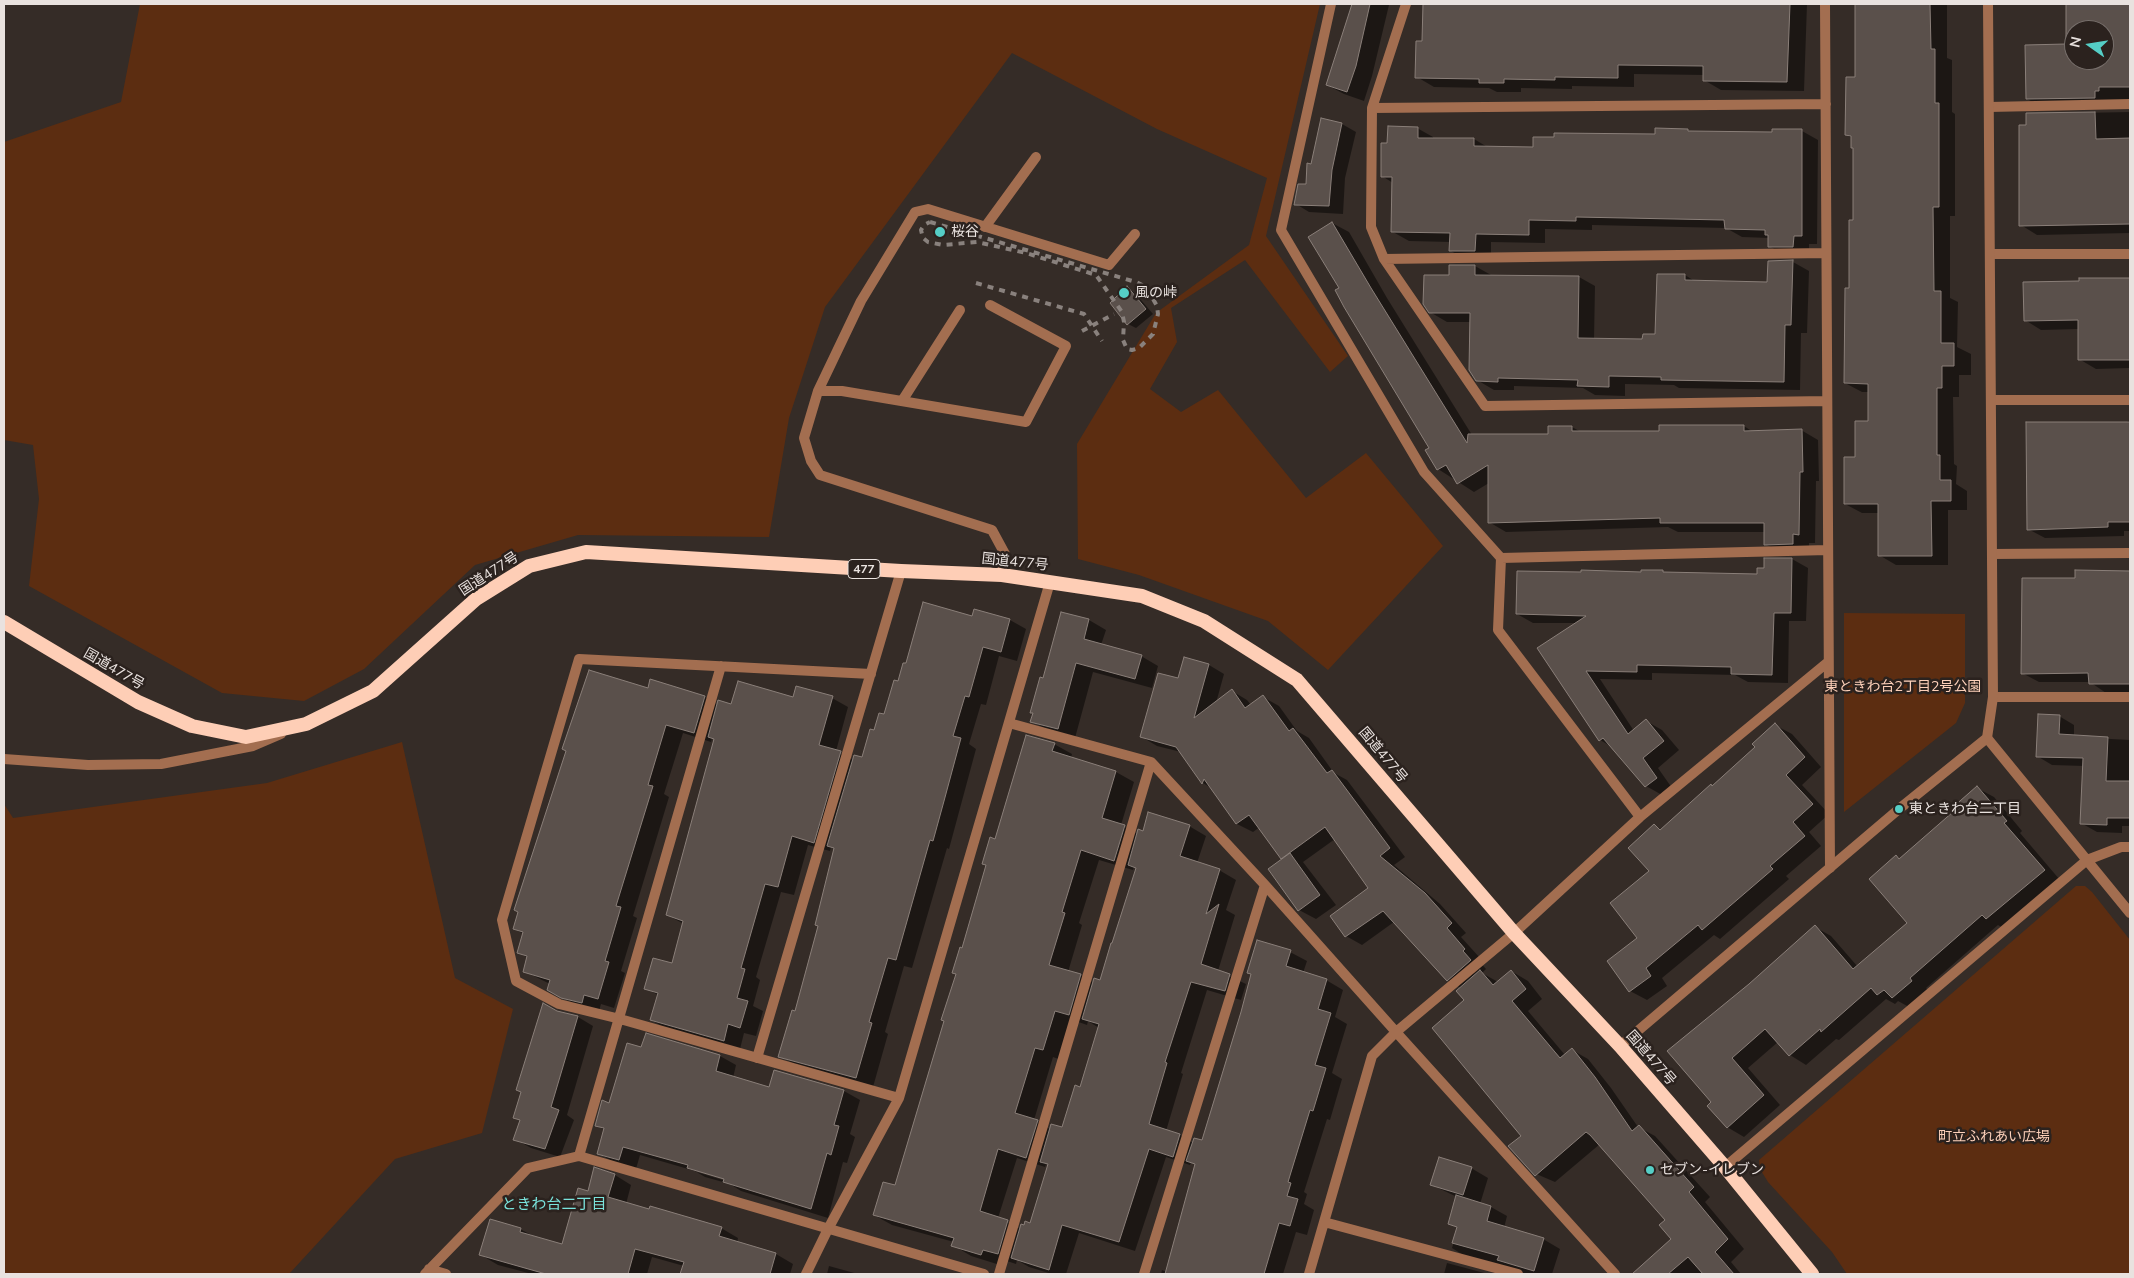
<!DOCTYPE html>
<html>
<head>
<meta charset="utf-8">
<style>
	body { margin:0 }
	#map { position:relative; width:2134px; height:1278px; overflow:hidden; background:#352c27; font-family:Mulish,sans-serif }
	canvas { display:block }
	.frame { position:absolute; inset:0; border:5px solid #e9e2df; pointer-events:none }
	.north { position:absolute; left:2064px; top:20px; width:50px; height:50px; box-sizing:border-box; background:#2b221e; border:1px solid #776f6b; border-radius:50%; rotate:283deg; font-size:14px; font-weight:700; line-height:20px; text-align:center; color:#e9e2df }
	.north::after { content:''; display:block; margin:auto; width:18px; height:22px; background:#55cec6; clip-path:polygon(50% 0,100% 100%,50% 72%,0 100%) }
</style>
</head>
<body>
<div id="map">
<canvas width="2134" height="1278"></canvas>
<div class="frame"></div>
<div class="north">N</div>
</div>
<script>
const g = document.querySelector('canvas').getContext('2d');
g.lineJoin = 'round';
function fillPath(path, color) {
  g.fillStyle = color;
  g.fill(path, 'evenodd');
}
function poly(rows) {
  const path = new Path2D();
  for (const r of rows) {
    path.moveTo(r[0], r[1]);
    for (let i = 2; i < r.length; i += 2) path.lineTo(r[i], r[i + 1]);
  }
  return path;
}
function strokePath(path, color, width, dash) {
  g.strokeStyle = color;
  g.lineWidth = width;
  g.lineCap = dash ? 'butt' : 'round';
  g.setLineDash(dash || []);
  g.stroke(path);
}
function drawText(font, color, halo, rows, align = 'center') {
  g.font = font + ' Mulish,"Noto Sans JP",sans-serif';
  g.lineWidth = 5;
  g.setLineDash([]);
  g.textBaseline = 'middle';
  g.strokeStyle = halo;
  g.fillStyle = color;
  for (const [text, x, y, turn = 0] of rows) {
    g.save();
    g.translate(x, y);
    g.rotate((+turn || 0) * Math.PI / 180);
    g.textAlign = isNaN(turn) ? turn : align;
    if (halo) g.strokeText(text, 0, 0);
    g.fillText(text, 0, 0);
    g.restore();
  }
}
fillPath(poly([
	[140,4,1320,4,1266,236,1348,356,1330,372,1245,260,1171,308,1177,342,1150,389,1181,412,1218,390,1306,498,1366,453,1443,546,1328,670,1268,621,1139,575,1078,559,1077,444,1156,313,1249,245,1267,178,1157,129,1012,53,825,307,789,418,769,537,578,535,475,565,364,669,304,701,222,693,29,586,39,499,33,445,4,440,4,142,121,102],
	[1844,613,1965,614,1965,703,1956,723,1844,812],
	[402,742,455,978,513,1009,482,1133,395,1159,289,1274,4,1274,4,804,13,818,267,783],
	[2076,886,2085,886,2092,892,2130,940,2130,1274,1847,1274,1832,1252,1768,1182,1760,1169,1759,1160]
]), '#5c2d11');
fillPath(poly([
	[1353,4,1389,5,1372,76,1364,101,1344,94,1327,85],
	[1424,4,1807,4,1804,91,1721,90,1704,80,1704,75,1634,74,1634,87,1572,86,1572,89,1521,88,1521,92,1497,92,1489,88,1434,87,1417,77,1423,43],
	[1856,4,1947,4,1947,58,1952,60,1952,112,1955,114,1955,216,1950,216,1950,298,1958,302,1957,347,1971,354,1971,375,1959,375,1959,397,1953,397,1954,464,1957,466,1956,484,1967,491,1967,510,1948,510,1948,565,1896,565,1879,555,1880,513,1862,513,1845,504,1857,458,1869,422,1869,392,1862,392,1845,383,1854,221,1854,149,1852,148,1852,138,1846,135,1856,78],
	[2067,4,2130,4,2130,106,2044,108,2027,99,2067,45],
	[2074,30,2104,30,2104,60,2074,60],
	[2130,112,2130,233,2037,235,2021,225,2027,114],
	[1322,120,1342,124,1356,132,1345,178,1343,214,1309,212,1296,204,1307,186],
	[1417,128,1433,137,1433,139,1474,139,1489,148,1534,149,1688,130,1692,132,1773,133,1802,131,1818,140,1817,244,1809,244,1809,255,1785,255,1769,246,1770,238,1742,237,1726,228,1592,225,1592,230,1545,229,1545,243,1491,242,1491,259,1467,260,1451,251,1451,242,1409,241,1393,232,1393,183,1382,176,1388,144],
	[1332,223,1349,232,1387,298,1472,435,1550,435,1550,428,1572,427,1581,432,1661,432,1744,426,1753,432,1801,430,1818,440,1819,481,1816,481,1815,543,1809,543,1809,553,1782,553,1765,544,1766,532,1678,532,1668,527,1506,532,1489,522,1489,483,1474,492,1438,469,1431,448,1340,288],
	[1793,262,1809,271,1807,333,1801,333,1800,390,1679,388,1674,385,1625,384,1625,396,1595,395,1583,388,1514,386,1514,390,1494,390,1477,380,1471,322,1447,322,1430,312,1450,276,1475,266,1491,275,1579,277,1595,286,1594,340,1644,341,1656,336,1685,275,1696,282,1768,283],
	[2130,278,2130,376,2129,368,2096,369,2079,359,2079,329,2041,330,2025,320,2080,282,2080,280],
	[1127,288,1135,293,1153,314,1136,328,1128,324],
	[2128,421,2130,421,2130,531,2124,531,2124,536,2045,538,2028,529],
	[1792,559,1808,568,1806,621,1789,621,1788,683,1748,682,1735,675,1652,673,1652,680,1600,679,1634,731,1646,721,1662,730,1679,750,1658,768,1672,788,1662,795,1646,786,1614,748,1600,740,1576,623,1533,623,1517,614,1666,574,1759,576,1765,569,1765,560],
	[2076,571,2130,572,2130,692,2106,693,2090,682,2039,682,2022,673,2076,579],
	[975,610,1010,620,1026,629,1017,661,999,656,986,705,981,704,969,744,976,749,949,849,947,848,912,968,904,966,885,1032,888,1034,873,1087,796,1065,780,1056,796,1012,820,926,835,850,831,847,830,851,808,845,794,895,781,892,756,977,760,980,753,1006,763,1011,756,1036,744,1033,740,1049,667,1029,651,1020,658,995,647,989,672,965,684,924,667,915,715,740,712,738,711,742,683,733,664,794,669,797,633,916,637,918,621,971,625,973,614,1008,601,1004,599,1011,580,1007,565,999,550,984,524,971,528,958,518,952,524,934,514,929,648,690,705,697,718,705,732,706,794,699,832,698,848,707,836,751,854,760,863,759,875,732,885,716,899,682,972,617],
	[1062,613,1089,620,1106,630,1101,645,1141,656,1158,666,1152,688,1093,672,1075,738,1049,731,1032,721],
	[1209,665,1224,674,1216,703,1232,691,1247,700,1251,705,1263,697,1279,706,1297,731,1309,738,1334,773,1347,780,1405,857,1394,865,1440,904,1466,933,1461,937,1480,958,1478,960,1486,969,1482,973,1498,982,1511,971,1528,981,1542,999,1528,1011,1565,1055,1572,1050,1588,1059,1611,1088,1638,1127,1655,1136,1710,1197,1705,1202,1744,1249,1731,1262,1741,1274,1647,1274,1641,1268,1673,1239,1667,1220,1600,1144,1555,1182,1534,1173,1522,1136,1461,988,1447,980,1394,922,1362,945,1346,936,1332,916,1370,889,1335,839,1303,862,1336,905,1316,919,1299,910,1284,859,1260,827,1253,832,1237,824,1213,789,1203,783,1181,752,1157,746,1142,737,1179,679],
	[2059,716,2074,725,2074,737,2130,740,2130,826,2122,826,2122,833,2097,832,2081,823,2084,766,2052,765,2037,756],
	[1775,725,1792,734,1821,767,1802,785,1829,814,1809,832,1821,846,1786,876,1789,879,1720,939,1714,935,1662,978,1667,986,1647,1000,1630,991,1651,871,1655,826,1662,830,1757,747],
	[1054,744,1072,754,1071,758,1116,772,1134,782,1121,825,1138,834,1189,826,1206,836,1197,863,1219,870,1236,880,1226,910,1235,915,1218,971,1246,984,1241,1000,1207,990,1181,1073,1183,1074,1166,1131,1180,1135,1193,1143,1202,1142,1290,952,1307,961,1303,973,1326,980,1343,990,1335,1017,1347,1024,1332,1073,1342,1079,1330,1120,1327,1119,1304,1192,1307,1194,1304,1204,1314,1210,1307,1235,1296,1232,1283,1274,1161,1274,1162,1270,1167,1272,1196,1165,1191,1162,1190,1165,1166,1157,1135,1251,1079,1233,1066,1274,1052,1274,1029,1267,1017,1260,1016,1264,1001,1259,1000,1265,971,1256,953,1245,954,1242,892,1225,874,1215,896,1187,945,1021,962,949,996,841],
	[1099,860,1133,870,1134,867,1137,869,1100,982,1094,983,1080,975,1068,972,1082,925,1079,923],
	[1073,1020,1087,1025,1088,1021,1099,1028,1081,1088,1062,1129,1050,1129,1034,1120,1053,1057,1061,1060],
	[1017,1158,1045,1167,1046,1164,1049,1165,1031,1224,1021,1229,998,1218],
	[1977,788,1994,797,2022,831,2020,833,2060,880,2003,928,1998,925,1926,988,1928,990,1909,1007,1898,1001,1895,1004,1886,999,1839,1040,1836,1039,1806,1065,1790,1055,1778,1042,1748,1068,1780,1105,1744,1137,1727,1127,1713,1102,1749,985,1815,927,1831,936,1858,967,1909,923,1896,857,1900,860,1956,811],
	[557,1012,578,1017,593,1026,567,1115,574,1120,560,1157,531,1148,515,1139,521,1121,514,1118],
	[642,1049,720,1056,736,1065,733,1078,770,1088,844,1091,860,1100,850,1134,855,1137,847,1163,843,1162,828,1218,741,1191,730,1184,705,1177,695,1171,640,1155,636,1169,616,1163,599,1154,605,1130,596,1125],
	[693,1168,730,1179,729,1182,697,1172],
	[1471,1168,1488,1178,1480,1204,1491,1207,1507,1216,1504,1228,1543,1239,1560,1249,1552,1274,1526,1274,1468,1258,1452,1248,1458,1228,1449,1223,1457,1197,1432,1185],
	[615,1175,631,1185,626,1204,721,1228,738,1238,737,1243,776,1254,793,1264,790,1274,681,1274,684,1266,652,1257,647,1274,532,1274,498,1265,481,1255,520,1229,537,1238,563,1246,588,1192],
	[1447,1263,1488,1274,1444,1274],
	[829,1266,858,1274,827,1274]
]), '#0007');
const building = poly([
	[1352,4,1370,4,1356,66,1347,92,1326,85,1352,4],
	[1423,4,1790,4,1787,82,1703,81,1703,66,1618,65,1618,78,1555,77,1555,80,1504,79,1504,83,1479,83,1479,79,1415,78,1416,41,1422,41,1423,4],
	[1855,4,1930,4,1931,49,1935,49,1935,103,1939,103,1939,207,1933,207,1934,291,1941,291,1941,343,1954,343,1954,366,1942,366,1942,388,1937,388,1937,455,1940,455,1940,480,1951,480,1951,501,1931,501,1932,556,1878,556,1878,504,1844,504,1844,457,1855,457,1855,421,1868,421,1868,384,1844,383,1845,288,1849,288,1849,220,1853,220,1853,148,1851,148,1851,136,1845,135,1846,77,1855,77,1855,4],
	[2066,4,2130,4,2130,87,2099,87,2099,91,2095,91,2095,98,2026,99,2025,45,2066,44,2066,4],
	[2074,30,2104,30,2104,60,2074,60,2074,30],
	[2095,112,2096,139,2130,138,2130,224,2019,226,2019,125,2026,125,2026,113,2095,112],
	[1321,118,1342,123,1332,170,1329,206,1294,205,1298,184,1306,184,1307,163,1311,164,1321,118],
	[1388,126,1418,127,1418,138,1474,138,1474,146,1533,147,1533,137,1554,137,1554,133,1655,134,1655,128,1688,129,1688,131,1772,132,1772,129,1802,129,1802,236,1794,236,1793,247,1768,247,1768,235,1765,235,1765,230,1725,229,1724,220,1576,217,1576,221,1529,220,1529,235,1476,234,1475,251,1449,251,1450,233,1391,232,1392,177,1381,177,1381,143,1387,143,1388,126],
	[1332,222,1371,288,1467,443,1468,434,1548,434,1548,426,1572,426,1572,431,1659,431,1659,425,1744,425,1744,431,1802,429,1803,472,1800,472,1799,535,1793,534,1793,544,1764,545,1764,523,1660,523,1660,518,1488,523,1488,465,1457,484,1446,465,1437,470,1425,450,1429,448,1344,307,1335,290,1339,288,1308,237,1332,222],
	[1793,260,1791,325,1785,325,1784,382,1661,380,1661,377,1609,376,1609,387,1577,386,1578,380,1498,378,1498,382,1476,381,1469,370,1470,313,1429,313,1423,304,1424,275,1449,275,1449,265,1475,265,1475,275,1579,276,1578,338,1642,339,1643,334,1655,334,1657,274,1685,274,1685,280,1767,282,1768,261,1793,260],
	[2079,278,2130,278,2130,360,2078,360,2078,320,2024,321,2023,282,2079,281,2079,278],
	[1127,286,1146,309,1127,325,1110,303,1127,286],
	[2026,422,2130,422,2130,522,2108,522,2108,527,2027,530,2026,422],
	[1764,558,1792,558,1791,613,1774,613,1772,675,1731,674,1731,667,1637,665,1637,672,1586,671,1628,734,1646,719,1664,741,1643,758,1657,778,1645,787,1603,738,1599,741,1537,648,1586,616,1516,614,1517,571,1581,572,1581,570,1641,572,1641,570,1663,570,1663,572,1757,574,1757,568,1764,568,1764,558],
	[2075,570,2130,571,2130,684,2089,684,2088,673,2021,674,2022,578,2075,578,2075,570],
	[923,602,972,616,974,609,1010,619,1001,652,983,647,969,697,965,696,953,736,961,738,944,801,933,841,930,840,896,960,888,958,869,1022,872,1023,856,1078,778,1057,792,1010,795,1011,818,926,815,925,834,848,827,846,854,755,862,757,870,729,874,730,879,713,884,714,894,680,898,681,903,663,906,663,923,602],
	[1061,612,1089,619,1084,639,1142,655,1135,679,1076,663,1058,729,1030,722,1033,713,1030,713,1040,677,1043,678,1061,612],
	[1184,657,1209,664,1194,718,1232,689,1245,708,1263,695,1289,731,1293,728,1327,773,1332,770,1390,848,1380,856,1425,893,1452,923,1447,928,1465,949,1463,951,1471,960,1447,981,1383,911,1345,937,1330,916,1368,888,1325,827,1281,859,1249,815,1236,824,1204,779,1202,784,1176,747,1140,737,1158,673,1178,678,1184,657],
	[589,670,648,688,650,679,705,696,694,733,666,725,648,785,653,786,616,906,621,907,605,961,609,962,598,999,584,995,582,1003,561,998,547,990,550,980,523,972,527,956,517,953,523,932,513,929,518,912,514,910,566,751,562,749,589,670],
	[738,681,793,697,796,686,833,696,819,745,841,751,814,843,792,836,778,887,765,884,741,968,745,969,737,998,748,1001,740,1028,728,1024,724,1041,650,1020,658,993,644,989,653,958,672,963,683,921,666,915,714,739,708,737,718,700,731,704,738,681],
	[2038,714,2060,715,2059,734,2108,737,2106,781,2130,781,2130,818,2107,818,2107,825,2080,824,2083,758,2036,757,2038,714],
	[1775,723,1805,757,1786,775,1813,804,1793,822,1805,836,1770,866,1773,869,1702,930,1698,925,1646,968,1651,976,1629,992,1607,961,1637,938,1610,903,1649,871,1628,848,1654,824,1660,830,1711,784,1712,786,1755,747,1752,744,1775,723],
	[1026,735,1055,743,1052,751,1116,771,1102,818,1125,825,1114,861,1081,850,1062,912,1065,913,1049,965,1081,974,1069,1015,1055,1011,1043,1050,1035,1048,1015,1113,1038,1120,1026,1158,998,1149,980,1211,1008,1220,998,1254,983,1250,981,1255,951,1246,954,1238,873,1215,883,1182,895,1185,944,1021,941,1020,956,974,952,973,960,947,962,948,986,865,982,864,990,837,995,839,1026,735],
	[1977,786,2007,821,2004,823,2045,870,1986,919,1982,915,1910,978,1912,981,1892,998,1884,990,1877,995,1871,988,1821,1032,1820,1029,1789,1056,1765,1029,1732,1058,1764,1095,1727,1128,1707,1106,1711,1102,1667,1051,1749,984,1815,925,1853,969,1907,923,1869,879,1896,855,1899,859,1954,811,1952,808,1977,786],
	[1148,812,1190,825,1180,856,1220,869,1206,914,1219,904,1201,964,1230,974,1225,991,1191,982,1165,1062,1167,1063,1149,1124,1180,1134,1173,1157,1149,1149,1119,1242,1062,1225,1049,1270,1011,1258,1021,1224,1024,1225,1025,1221,1030,1223,1048,1164,1040,1162,1051,1124,1062,1127,1075,1085,1080,1087,1099,1024,1082,1019,1094,978,1100,980,1111,943,1112,943,1136,868,1128,865,1138,829,1143,831,1148,812],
	[1290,853,1320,895,1298,911,1268,869,1290,853],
	[1257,940,1291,950,1286,966,1327,979,1318,1009,1331,1013,1315,1065,1326,1068,1313,1111,1310,1110,1288,1182,1291,1183,1287,1196,1298,1199,1290,1226,1279,1223,1264,1274,1165,1274,1195,1164,1186,1161,1194,1138,1202,1140,1241,1012,1251,974,1247,973,1257,940],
	[1480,970,1493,985,1511,970,1526,989,1512,1001,1560,1058,1572,1048,1595,1077,1632,1131,1639,1125,1694,1187,1689,1192,1728,1239,1715,1252,1734,1274,1703,1274,1688,1257,1668,1274,1632,1274,1671,1239,1659,1225,1665,1220,1590,1135,1586,1132,1535,1176,1508,1146,1521,1136,1432,1028,1464,1000,1456,991,1480,970],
	[543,1003,557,1011,578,1016,551,1107,559,1110,545,1149,513,1140,520,1120,513,1118,521,1092,516,1090,543,1003],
	[646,1033,720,1055,716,1071,769,1087,774,1070,844,1090,834,1125,839,1126,831,1155,827,1153,811,1209,723,1182,724,1179,687,1168,688,1165,623,1147,619,1160,597,1154,604,1128,595,1126,602,1100,609,1103,627,1043,641,1047,646,1033],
	[1439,1157,1472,1167,1463,1195,1430,1185,1439,1157],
	[594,1167,615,1174,608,1197,649,1209,650,1206,722,1227,719,1236,776,1253,770,1274,680,1274,684,1262,635,1249,628,1274,546,1274,479,1255,490,1219,521,1228,520,1232,562,1244,578,1188,588,1191,594,1167],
	[1456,1195,1491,1206,1487,1221,1544,1238,1534,1271,1497,1260,1499,1256,1452,1243,1457,1227,1448,1224,1456,1195]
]);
fillPath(building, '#5a504b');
strokePath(building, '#8a7f79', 1);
strokePath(poly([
	[985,227,1036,157],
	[818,391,842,391,1026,422,1066,346,990,305],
	[902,401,960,310],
	[1002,575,1005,554,992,530,820,475,811,461,804,438,818,391,861,301,915,212,928,209,1109,265,1135,234]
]), '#a36e50', 10);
strokePath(poly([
	[1331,4,1281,230,1424,472,1501,558],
	[1406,4,1372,108,1371,227,1384,259,1485,406,1827,401],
	[1825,4,1830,868],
	[1989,107,2130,104],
	[1372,108,1826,104],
	[1990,254,2130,254],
	[1384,259,1826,253],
	[1991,400,2130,400],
	[1992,554,2130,553],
	[871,674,579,659,502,920,516,981,559,1004,620,1019,899,1098],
	[1993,697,2130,697],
	[1009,723,1151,762,1265,885,1396,1032,1615,1274],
	[1987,738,2130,913],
	[4,759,88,765,161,764,253,746,281,734],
	[1640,817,1498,630,1501,558,1828,550],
	[757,1058,901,571],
	[579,1156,984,1274],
	[1725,1167,2087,860,2121,847,2130,847],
	[1324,1222,1518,1274],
	[429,1269,446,1274],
	[425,1274,528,1168,579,1156,721,666],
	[806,1274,828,1229,899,1098,1050,582],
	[999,1274,1151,762],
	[1144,1274,1265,885],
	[1309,1274,1372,1056,1396,1032,1514,933,1640,817,1828,662]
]), '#a36e50', 10);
strokePath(poly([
	[1620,1046,1899,809,1987,738,1993,697,1988,4]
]), '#a36e50', 10);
strokePath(poly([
	[4,622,138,702,192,726,246,737,306,724,373,691,476,599,529,566,586,552,901,571,1002,575,1142,596,1204,621,1297,680,1514,933,1620,1046,1725,1167,1812,1274]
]), '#feceb6', 14);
strokePath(poly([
	[930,222,1136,282,1146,287,1157,306,1158,314,1153,334,1139,348,1132,350,1127,349,1123,340,1124,322,1122,312,1096,275,1026,253,977,242,943,245,928,242,923,238,921,230,924,225,930,222],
	[976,283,1084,314,1102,341],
	[1082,331,1114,314]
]), '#89817d', 4, [6, 6]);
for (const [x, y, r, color] of [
	[940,232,6,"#55cec6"],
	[1124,293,6,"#55cec6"],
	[1899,809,5,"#55cec6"],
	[1650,1170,5,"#55cec6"]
]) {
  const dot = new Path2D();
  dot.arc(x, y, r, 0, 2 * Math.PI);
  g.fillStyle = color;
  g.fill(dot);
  strokePath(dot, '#2b221e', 2);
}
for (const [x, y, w] of [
	[864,569,32]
]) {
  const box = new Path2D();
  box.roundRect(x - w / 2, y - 9.5, w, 19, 4);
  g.fillStyle = '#2b221e';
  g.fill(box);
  strokePath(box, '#e9e2df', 1);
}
drawText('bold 12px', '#e9e2df', null, [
	["477",864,569]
]);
drawText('14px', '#e9e2df', '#2b221e', [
	["桜谷",951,232],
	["風の峠",1135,293],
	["東ときわ台二丁目",1909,809],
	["セブン-イレブン",1660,1170]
], 'left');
drawText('14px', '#e9e2df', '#2b221e', [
	["国道477号",1015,562,6],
	["国道477号",489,574,-33],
	["国道477号",114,669,30],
	["国道477号",1383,755,50],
	["国道477号",1651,1058,49]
]);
drawText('14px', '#fdd0b9', '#2b221e', [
	["東ときわ台2丁目2号公園",1903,687],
	["町立ふれあい広場",1994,1137]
]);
drawText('15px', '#7ae4dd', '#2b221e', [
	["ときわ台二丁目",554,1204]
]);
</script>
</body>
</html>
